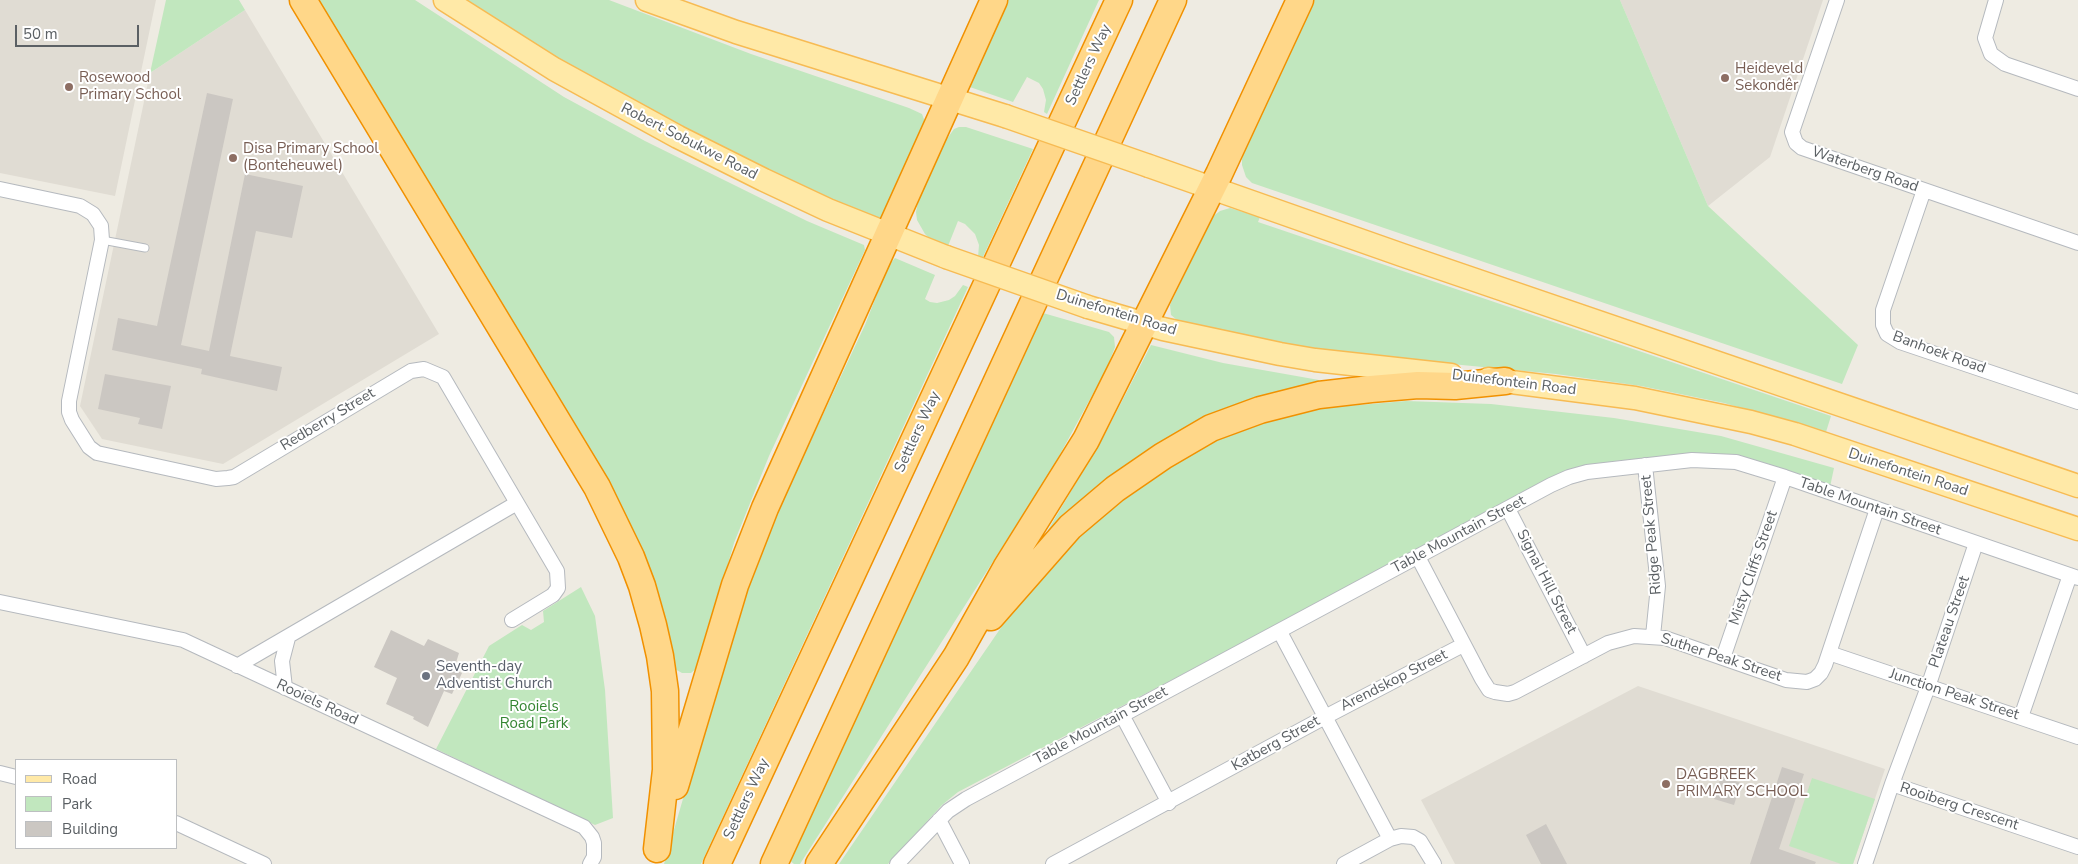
<!DOCTYPE html>
<html>
<head>
<meta charset="utf-8">
<style>
	body { margin:0 }
	#map { position:relative; width:2078px; height:864px; overflow:hidden; background:#eeebe2; font-family:"Nunito Sans",sans-serif }
	canvas { display:block }
	.legend { position:absolute; left:15px; top:759px; width:162px; height:90px; box-sizing:border-box; background:#fff; border:1px solid #bdbfc1; margin:0; padding:6px 9px; list-style:none; font-size:15px; color:#5b6064 }
	.legend li { display:flex; align-items:center; gap:10px; height:25px }
	.legend b { width:25px; border:1px solid #bdbfc1 }
	.scale { position:absolute; left:15px; top:25px; width:124px; height:22px; box-sizing:border-box; border:2px solid #5b6064; border-top:0; padding-left:6px; font-size:15px; line-height:18px; white-space:nowrap; color:#5b6064; -webkit-text-stroke:4px #fff; paint-order:stroke }
</style>
</head>
<body>
<div id="map">
<canvas width="2078" height="864"></canvas>
<ul class="legend">
<li><b style="height:6px;background:#ffe9a7"></b>Road</li>
<li><b style="height:14px;background:#c1e7be"></b>Park</li>
<li><b style="height:14px;background:#cbc7c2"></b>Building</li>
</ul>
<div class="scale">50 m</div>
</div>
<script>
const g = document.querySelector('canvas').getContext('2d');
g.lineJoin = 'round';
function fillPath(path, color) {
  g.fillStyle = color;
  g.fill(path, 'evenodd');
}
function poly(rows) {
  const path = new Path2D();
  for (const r of rows) {
    path.moveTo(r[0], r[1]);
    for (let i = 2; i < r.length; i += 2) path.lineTo(r[i], r[i + 1]);
  }
  return path;
}
function strokePath(path, color, width, dash) {
  g.strokeStyle = color;
  g.lineWidth = width;
  g.lineCap = dash ? 'butt' : 'round';
  g.setLineDash(dash || []);
  g.stroke(path);
}
function drawText(font, color, halo, rows, align = 'center') {
  g.font = font + ' "Nunito Sans",sans-serif';
  g.lineWidth = 4;
  g.setLineDash([]);
  g.textBaseline = 'middle';
  g.strokeStyle = halo;
  g.fillStyle = color;
  for (const [text, x, y, turn = 0] of rows) {
    g.save();
    g.translate(x, y);
    g.rotate((+turn || 0) * Math.PI / 180);
    g.textAlign = isNaN(turn) ? turn : align;
    if (halo) g.strokeText(text, 0, 0);
    g.fillText(text, 0, 0);
    g.restore();
  }
}
fillPath(poly([
	[0,0,156,0,115,196,0,173],
	[1620,0,1823,0,1770,157,1708,206],
	[245,10,439,334,223,464,102,439,80,406,150,73],
	[1638,686,1885,769,1853,864,1455,864,1421,800]
]), '#e0dcd3');
fillPath(poly([
	[166,0,239,0,245,10,150,73],
	[314,0,415,0,564,97,645,141,807,221,864,245,865,250,769,456,734,543,698,667,691,673,682,673,675,669,662,612],
	[464,0,609,0,751,54,909,108,922,114,925,122,882,217,879,218,842,204,715,145,581,73],
	[1007,0,1099,0,1047,114,1044,112,1046,100,1043,89,1039,83,1027,77,1013,102,967,86],
	[1309,0,1620,0,1708,206,1858,345,1842,384,1252,183,1246,177,1242,165,1242,159,1250,132],
	[959,127,966,127,1033,149,982,259,978,257,979,245,975,234,965,224,958,221,948,246,931,240,925,234,917,220,916,212,919,197,944,143,954,129],
	[1230,208,1260,217,1258,222,1831,416,1826,432,1724,403,1641,386,1556,374,1336,353,1298,348,1177,320,1171,315,1170,305,1212,217,1220,211],
	[895,258,935,275,925,299,930,302,937,303,949,300,955,296,963,285,968,287,701,864,664,864,736,617,759,551,865,325,888,266],
	[1043,313,1109,332,1114,337,1115,347,1107,368,1052,469,800,864,794,864,789,860],
	[1151,345,1223,363,1319,380,1319,385,1286,392,1050,531,1048,530,1105,434],
	[1406,401,1491,404,1614,418,1721,436,1834,468,1830,487,1754,460,1733,455,1707,453,1615,461,1568,472,958,792,942,805,888,864,839,864,1011,613,1043,570,1122,495,1198,449,1229,434,1255,425,1334,404,1335,407],
	[581,587,595,616,605,690,613,818,595,825,436,749,489,646,522,625,531,630,544,622,543,611],
	[1812,778,1875,799,1853,864,1841,864,1789,846]
]), '#c1e7be');
fillPath(poly([
	[207,93,233,99,181,345,209,351,245,174,303,186,292,238,256,231,230,356,282,367,277,391,201,374,202,369,112,350,118,318,157,326],
	[105,374,171,386,162,429,138,424,140,418,98,409],
	[391,630,424,646,428,639,459,653,454,669,462,673,452,694,444,691,428,727,413,719,414,717,386,704,397,678,374,667],
	[1782,767,1804,774,1779,849,1816,862,1815,864,1750,864],
	[1721,776,1741,783,1734,805,1714,799],
	[1546,824,1567,864,1541,864,1526,835]
]), '#cbc7c2');
const lane = poly([
	[102,240,145,248]
]);
const street = poly([
	[1837,0,1792,132,1796,143,1802,148,2078,243],
	[1996,0,1985,38,1991,54,2005,64,2078,89],
	[0,189,80,206,93,214,101,226,102,240,69,401,69,412,72,420,89,447,97,453,216,479,228,478,234,477,411,371,424,369,443,377,557,571,558,588,553,595,512,620],
	[1924,190,1883,310,1883,325,1887,334,1900,342,2078,402],
	[1645,465,1658,586,1653,636],
	[1508,509,1584,656],
	[1418,557,1482,679,1489,690,1495,692,1508,694,1515,692,1608,643,1634,636,1665,638,1786,680,1807,682,1815,679,1821,673,1825,665,1877,509],
	[0,602,183,640,584,827,592,837,594,843,594,857,590,864],
	[1280,632,1390,839],
	[1829,653,2078,737],
	[1723,658,1785,477],
	[237,666,517,503],
	[285,688,282,661,288,638],
	[1122,715,1169,803],
	[2021,717,2070,575],
	[0,773,16,777],
	[1892,784,1928,687,1976,543],
	[939,820,962,864],
	[176,823,264,864],
	[897,864,948,811,966,799,1551,485,1569,477,1587,472,1692,460,1736,462,1785,477,2078,578],
	[1053,864,1325,717,1463,645],
	[1344,864,1390,839,1401,836,1413,837,1420,841,1434,864],
	[1865,864,1892,784,2078,847]
]);
const primary = poly([
	[445,0,554,69,678,137,764,180,828,210,946,257],
	[647,0,736,32,1005,116],
	[1149,166,1402,255,2078,486],
	[1088,307,1163,329,1280,354,1315,360,1451,375],
	[1488,379,1635,398,1751,422,1795,434,2078,529]
]);
const highway = poly([
	[303,0,597,487,631,557,642,586,653,625,660,656,665,691,666,770,657,849],
	[991,617,1070,527,1115,489,1163,456,1211,428,1260,410,1319,395,1371,389,1418,385,1455,386,1505,381],
	[675,786,735,585,765,508,994,0],
	[717,864,1119,0],
	[774,864,1173,0],
	[819,864,956,657,1006,568,1086,440,1219,174,1300,0]
]);
strokePath(lane, '#b5b9be', 9);
strokePath(street, '#b5b9be', 16);
strokePath(primary, '#f7bb53', 25);
strokePath(highway, '#f19100', 29);
strokePath(lane, '#fff', 7);
strokePath(street, '#fff', 14);
strokePath(primary, '#ffe9a7', 22);
strokePath(highway, '#ffd789', 26);
const primaryBridge = poly([
	[1005,116,1149,166],
	[946,257,1088,307]
]);
strokePath(primaryBridge, '#f7bb53', 25, []);
strokePath(primaryBridge, '#ffe9a7', 22);
for (const [x, y, r, color] of [
	[1725,78,5,"#8d6e63"],
	[69,87,5,"#8d6e63"],
	[233,158,5,"#8d6e63"],
	[426,676,5,"#6b7280"],
	[1666,784,5,"#8d6e63"]
]) {
  const dot = new Path2D();
  dot.arc(x, y, r, 0, 2 * Math.PI);
  g.fillStyle = color;
  g.fill(dot);
  strokePath(dot, '#fff', 2);
}
drawText('15px', '#5b6064', '#fff', [
	["Settlers Way",1089,65,-65],
	["Robert Sobukwe Road",689,142,27],
	["Waterberg Road",1865,170,19],
	["Duinefontein Road",1116,313,17],
	["Banhoek Road",1939,353,20],
	["Duinefontein Road",1514,383,7],
	["Redberry Street",328,420,-31],
	["Settlers Way",918,432,-65],
	["Duinefontein Road",1908,473,18],
	["Table Mountain Street",1870,507,19],
	["Table Mountain Street",1459,535,-28],
	["Ridge Peak Street",1652,535,-95],
	["Misty Cliffs Street",1754,568,-71],
	["Signal Hill Street",1546,582,63],
	["Plateau Street",1950,622,-71],
	["Suther Peak Street",1721,658,18],
	["Arendskop Street",1394,681,-27],
	["Junction Peak Street",1954,695,18],
	["Rooiels Road",317,703,25],
	["Table Mountain Street",1101,726,-28],
	["Katberg Street",1276,744,-29],
	["Settlers Way",747,799,-65],
	["Rooiberg Crescent",1959,807,18]
]);
drawText('15px', '#785e54', '#fff', [
	["Heideveld",1735,69],
	["Sekondêr",1735,86],
	["Rosewood",79,78],
	["Primary School",79,95],
	["Disa Primary School",243,149],
	["(Bonteheuwel)",243,166],
	["DAGBREEK",1676,775],
	["PRIMARY SCHOOL",1676,792]
], 'left');
drawText('15px', '#5b616d', '#fff', [
	["Seventh-day",436,667],
	["Adventist Church",436,684]
], 'left');
drawText('15px', '#348531', '#fff', [
	["Rooiels",534,707],
	["Road Park",534,724]
]);
</script>
</body>
</html>
